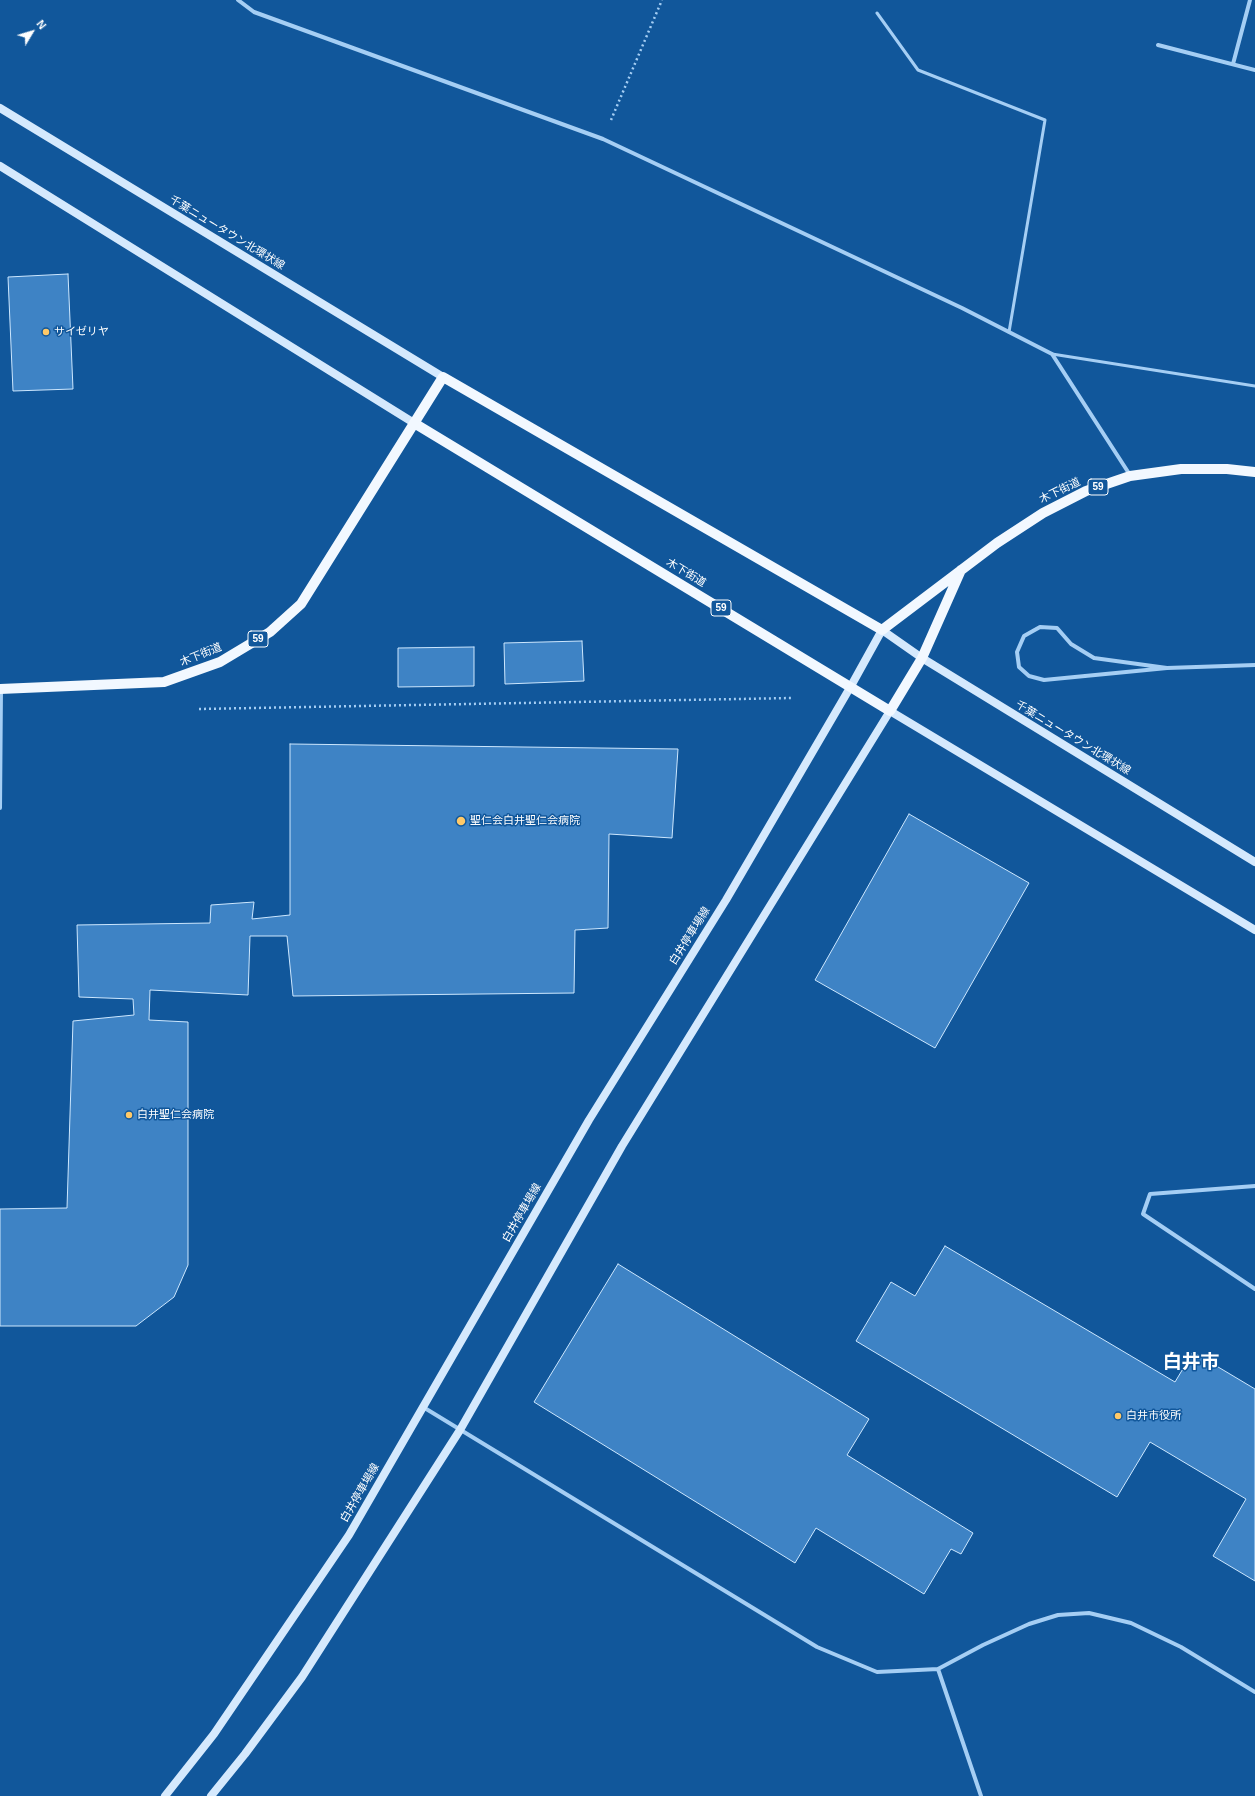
<!DOCTYPE html>
<html>
<head>
<meta charset="utf-8">
<style>
	body { margin:0 }
	#map { position:relative; width:1255px; height:1796px; overflow:hidden; background:#11579b; font-family:Helvetica,sans-serif }
	canvas { display:block }
	.north { position:absolute; left:12px; top:12px; width:40px; height:40px; -webkit-text-stroke:3px #11579b; paint-order:stroke; rotate:52deg; font-size:11px; font-weight:700; line-height:16px; text-align:center; color:#fff }
	.north::after { content:''; display:block; margin:auto; width:14px; height:18px; background:#fff; clip-path:polygon(50% 0,100% 100%,50% 72%,0 100%) }
</style>
</head>
<body>
<div id="map">
<canvas width="1255" height="1796"></canvas>
<div class="north">N</div>
</div>
<script>
const g = document.querySelector('canvas').getContext('2d');
g.lineJoin = 'round';
function fillPath(path, color) {
  g.fillStyle = color;
  g.fill(path, 'evenodd');
}
function poly(rows) {
  const path = new Path2D();
  for (const r of rows) {
    path.moveTo(r[0], r[1]);
    for (let i = 2; i < r.length; i += 2) path.lineTo(r[i], r[i + 1]);
  }
  return path;
}
function strokePath(path, color, width, dash) {
  g.strokeStyle = color;
  g.lineWidth = width;
  g.lineCap = dash ? 'butt' : 'round';
  g.setLineDash(dash || []);
  g.stroke(path);
}
function drawText(font, color, halo, rows, align = 'center') {
  g.font = font + ' Helvetica,"Noto Sans JP",sans-serif';
  g.lineWidth = 3;
  g.setLineDash([]);
  g.textBaseline = 'middle';
  g.strokeStyle = halo;
  g.fillStyle = color;
  for (const [text, x, y, turn = 0] of rows) {
    g.save();
    g.translate(x, y);
    g.rotate((+turn || 0) * Math.PI / 180);
    g.textAlign = isNaN(turn) ? turn : align;
    if (halo) g.strokeText(text, 0, 0);
    g.fillText(text, 0, 0);
    g.restore();
  }
}
const building = poly([
	[68,274,73,389,13,391,8,277,68,274],
	[582,641,584,681,505,684,504,643,582,641],
	[474,647,474,686,398,687,398,648,474,647],
	[290,744,678,749,672,838,609,834,608,928,575,930,574,993,293,996,287,936,250,936,248,995,150,990,149,1020,188,1022,188,1265,174,1297,136,1326,0,1326,0,1209,67,1208,73,1021,134,1015,133,999,79,997,77,925,210,923,211,905,254,902,252,919,290,915,290,744],
	[909,814,1029,883,935,1048,815,980,909,814],
	[945,1246,1175,1382,1193,1352,1255,1389,1255,1581,1213,1556,1246,1499,1150,1442,1117,1497,856,1341,891,1282,915,1296,945,1246],
	[618,1264,869,1419,847,1455,973,1533,961,1554,951,1549,924,1594,816,1528,795,1563,534,1402,618,1264]
]);
fillPath(building, '#3e83c5');
strokePath(building, '#cde7fe', 1);
strokePath(poly([
	[611,120,662,0],
	[199,709,792,698]
]), '#a5cef4', 2.5, [2, 3]);
strokePath(poly([
	[877,13,918,70,1045,120,1009,332],
	[1052,354,1255,386]
]), '#a5cef4', 3);
strokePath(poly([
	[238,0,254,12,603,139,962,308,1052,354,1130,475],
	[1158,45,1255,70],
	[1233,64,1250,0],
	[1167,668,1094,658,1071,644,1057,628,1040,627,1024,636,1017,652,1019,667,1029,676,1044,680,1167,668,1255,665],
	[0,808,1,689],
	[1255,1186,1150,1194,1143,1214,1255,1289],
	[423,1407,817,1647,877,1672,938,1669,983,1645,1029,1624,1058,1615,1089,1613,1131,1623,1181,1647,1255,1692],
	[938,1669,981,1796]
]), '#a5cef4', 4);
strokePath(poly([
	[0,108,443,377],
	[0,166,414,423],
	[165,1796,214,1734,349,1535,589,1120,726,900,851,686,882,630,922,658,1255,862],
	[211,1796,245,1754,302,1677,460,1430,622,1146,890,711,1255,930]
]), '#d5e9fd', 8);
strokePath(poly([
	[414,423,890,711,922,658,961,570],
	[0,689,164,682,220,662,270,632,301,604,443,377,882,630,997,543,1043,513,1086,491,1130,476,1181,469,1227,469,1255,472]
]), '#f2f8ff', 10);
for (const [x, y, r, color] of [
	[46,332,4,"#ffc968"],
	[461,821,5,"#ffc968"],
	[129,1115,4,"#ffc968"],
	[1118,1416,4,"#ffc968"]
]) {
  const dot = new Path2D();
  dot.arc(x, y, r, 0, 2 * Math.PI);
  g.fillStyle = color;
  g.fill(dot);
  strokePath(dot, '#11579b', 1.5);
}
for (const [x, y, w] of [
	[1098,487,20],
	[721,608,20],
	[258,639,20]
]) {
  const box = new Path2D();
  box.roundRect(x - w / 2, y - 8, w, 16, 3);
  g.fillStyle = '#11579b';
  g.fill(box);
  strokePath(box, '#fff', 1);
}
drawText('bold 10px', '#fff', null, [
	["59",1098,487],
	["59",721,608],
	["59",258,639]
]);
drawText('11px', '#fff', '#11579b', [
	["千葉ニュータウン北環状線",227,233,31],
	["木下街道",1060,491,-26],
	["木下街道",686,573,31],
	["木下街道",201,655,-22],
	["千葉ニュータウン北環状線",1073,738,31],
	["白井停車場線",690,936,-58],
	["白井停車場線",522,1213,-60],
	["白井停車場線",360,1493,-60]
]);
drawText('11px', '#fff', '#11579b', [
	["サイゼリヤ",54,332],
	["聖仁会白井聖仁会病院",470,821],
	["白井聖仁会病院",137,1115],
	["白井市役所",1126,1416]
], 'left');
drawText('bold 19px', '#fff', '#11579b', [
	["白井市",1191,1363]
]);
</script>
</body>
</html>
